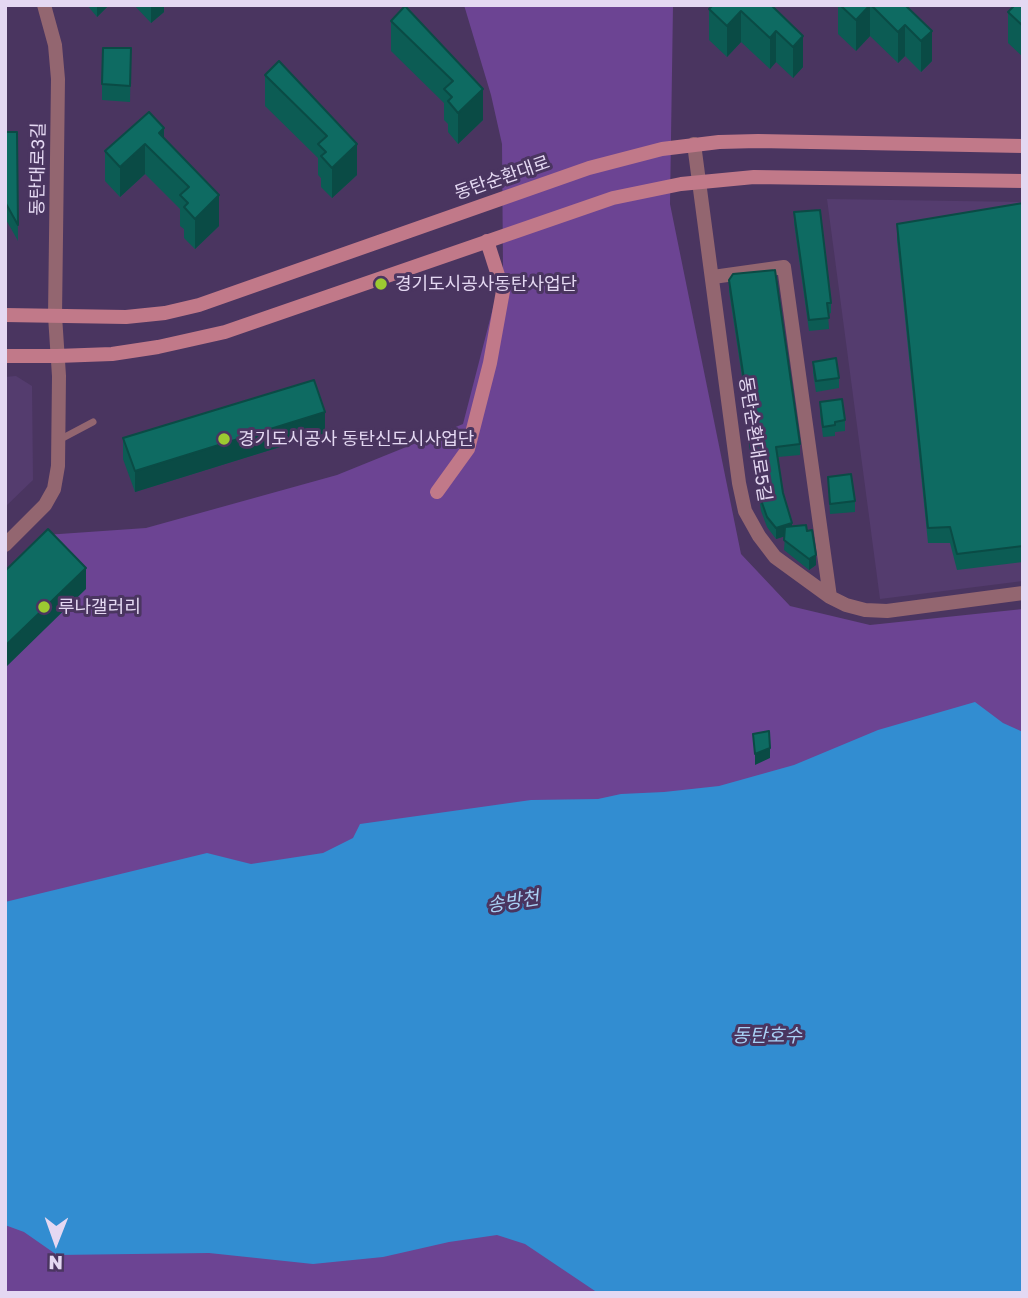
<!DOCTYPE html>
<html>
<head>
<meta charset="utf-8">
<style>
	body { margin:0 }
	#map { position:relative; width:1028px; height:1298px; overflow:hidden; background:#4a3560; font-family:"Golos Text",sans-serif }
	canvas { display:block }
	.frame { position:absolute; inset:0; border:7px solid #e4d8f2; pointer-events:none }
	.north { position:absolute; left:21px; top:1207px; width:70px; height:70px; -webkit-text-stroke:5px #4a3560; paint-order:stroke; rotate:181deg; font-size:19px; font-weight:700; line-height:28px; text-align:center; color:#e4d8f2 }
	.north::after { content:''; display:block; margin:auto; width:24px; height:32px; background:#e4d8f2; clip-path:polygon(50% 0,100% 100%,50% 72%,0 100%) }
</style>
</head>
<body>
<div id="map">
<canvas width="1028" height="1298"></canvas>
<div class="frame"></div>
<div class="north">N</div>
</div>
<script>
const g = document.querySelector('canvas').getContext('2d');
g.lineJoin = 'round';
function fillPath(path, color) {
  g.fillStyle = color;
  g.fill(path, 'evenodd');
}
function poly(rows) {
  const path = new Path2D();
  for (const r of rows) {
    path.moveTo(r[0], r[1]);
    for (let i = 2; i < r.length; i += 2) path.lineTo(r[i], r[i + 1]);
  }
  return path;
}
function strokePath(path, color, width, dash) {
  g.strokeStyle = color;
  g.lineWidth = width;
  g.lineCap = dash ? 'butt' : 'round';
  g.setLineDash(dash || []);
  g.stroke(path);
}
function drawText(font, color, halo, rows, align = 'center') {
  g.font = font + ' "Golos Text","Noto Sans KR",sans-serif';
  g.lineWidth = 6;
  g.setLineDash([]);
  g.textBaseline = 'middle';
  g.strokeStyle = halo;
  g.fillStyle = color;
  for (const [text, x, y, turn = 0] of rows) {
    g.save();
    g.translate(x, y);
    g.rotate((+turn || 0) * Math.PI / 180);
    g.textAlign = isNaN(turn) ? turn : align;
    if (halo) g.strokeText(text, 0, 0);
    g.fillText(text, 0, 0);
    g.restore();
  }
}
fillPath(poly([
	[827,199,1023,202,1023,581,880,599],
	[16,376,32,386,33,480,5,507,5,377]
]), '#543c6e');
fillPath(poly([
	[464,5,673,5,670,204,741,554,790,606,870,625,1023,609,1023,1293,5,1293,5,573,45,535,146,528,337,475,463,424,503,269,502,144,491,95]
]), '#6c4493');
fillPath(poly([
	[975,702,1003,723,1023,732,1023,1293,598,1293,525,1244,497,1235,449,1242,383,1257,313,1264,209,1253,57,1255,24,1232,5,1225,5,902,207,853,251,864,323,853,353,838,360,824,531,800,598,799,621,794,664,792,719,786,794,765,878,730]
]), '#328dd1');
strokePath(poly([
	[59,440,93,422]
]), '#936670', 7);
strokePath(poly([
	[694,144,739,483,745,511,759,536,775,557,830,597,846,605,865,610,887,611,1023,593],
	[713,277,784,267,830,597]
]), '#936670', 14);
strokePath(poly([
	[5,545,45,505,54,489,58,466,59,376,55,316,58,79,55,45,44,5]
]), '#936670', 14);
strokePath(poly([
	[5,315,126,317,165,313,199,305,589,168,662,149,719,142,758,141,1023,146],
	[5,356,57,356,112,354,158,347,225,332,613,198,681,184,754,177,1023,181],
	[437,492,468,449,490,363,503,291,487,241]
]), '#c17989', 14);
fillPath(poly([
	[87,5,109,5,97,17],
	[134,5,164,5,164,12,151,23],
	[771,5,803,67,793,78,776,62,770,69,741,42,727,57,709,40,709,9],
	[838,5,905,5,932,61,921,72,905,56,898,63,870,36,856,51,838,34],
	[1023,5,1023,57,1008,43,1008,12],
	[405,6,483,120,458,144,448,132,448,124,444,120,444,103,391,51,391,21],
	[131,48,130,102,102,100,102,84],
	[279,61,357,175,332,198,321,187,321,178,318,175,318,158,265,106,265,75],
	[5,132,17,132,18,241,5,218],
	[164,138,219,226,195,249,184,238,184,229,180,226,180,209,145,174,120,197,105,181,105,151],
	[1023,203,1023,562,957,570,950,543,928,543,897,240,897,224],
	[794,212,831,303,831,313,828,314,829,329,809,331,794,223],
	[729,280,800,444,800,455,778,457,783,493,792,527,816,565,809,570,784,550,785,536,776,539,767,527,761,511,754,462,751,462,745,397,729,291],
	[813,362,839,378,839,388,816,392,813,373],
	[820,402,845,420,845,431,835,432,835,436,823,437,820,413],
	[325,433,135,492,123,459,123,438],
	[828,477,855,501,855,512,830,514]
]), '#0c5c54');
fillPath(poly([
	[97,5,109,5,97,17],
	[151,5,164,5,164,12,151,23],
	[870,5,870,36,856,51,856,20],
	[741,11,741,42,727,57,727,26],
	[905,25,905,56,898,63,898,32],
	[776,31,776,62,770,69,770,38],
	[932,31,932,61,921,72,921,41],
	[803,36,803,67,793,78,793,47],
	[483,89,483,120,458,144,458,113],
	[164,128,164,159,159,133],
	[145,144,145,174,120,197,120,167],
	[357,144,357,175,332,198,332,168],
	[219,195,219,226,195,249,195,219],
	[325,412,325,433,135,492,135,471],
	[792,523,792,534,776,539,776,528],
	[816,555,816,565,809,570,809,559],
	[86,568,86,589,5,668,5,646],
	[770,748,770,758,755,765,755,754]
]), '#0a4b45');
const building = poly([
	[713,5,771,5,803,36,793,47,776,31,770,38,741,11,727,26,709,9,713,5],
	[840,5,870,5,856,20,840,5],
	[871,5,905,5,932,31,921,41,905,25,898,32,871,5],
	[1015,5,1023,5,1023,26,1008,12,1015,5],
	[405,6,483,89,458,113,448,101,452,97,444,89,453,81,391,21,405,6],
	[103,48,131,48,130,86,102,84,103,48],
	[279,61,357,144,332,168,321,156,326,152,318,144,327,136,265,75,279,61],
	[149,112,164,128,159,133,219,195,195,219,184,207,188,203,180,195,189,187,145,144,120,167,105,151,149,112],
	[5,132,17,132,18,225,5,202,5,132],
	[1023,203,1023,546,957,554,950,527,928,528,897,224,1023,203],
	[820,210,831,303,827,303,829,318,809,320,794,212,820,210],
	[775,270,800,444,776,447,783,493,792,523,776,528,767,517,761,500,754,451,751,451,745,386,729,280,733,274,775,270],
	[836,358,839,378,816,381,813,362,836,358],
	[314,380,325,412,135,471,123,438,314,380],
	[842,399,845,420,835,422,835,425,823,427,820,402,842,399],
	[851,474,855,501,830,504,828,477,851,474],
	[806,525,807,531,812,530,816,555,809,559,784,540,785,527,806,525],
	[48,529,86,568,5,646,5,571,48,529],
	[769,731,770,748,755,754,753,734,769,731]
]);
fillPath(building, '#0e6b62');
strokePath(building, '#0a4b45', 2);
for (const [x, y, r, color] of [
	[381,284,7,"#9cca31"],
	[224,439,7,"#9cca31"],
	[44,607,7,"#9cca31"]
]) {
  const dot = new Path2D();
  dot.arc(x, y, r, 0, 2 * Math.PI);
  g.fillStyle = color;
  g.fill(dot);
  strokePath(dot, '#4a3560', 2.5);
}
drawText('18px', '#e4d8f2', '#4a3560', [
	["동탄대로3길",38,169,-89],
	["동탄순환대로",502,178,-19],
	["동탄순환대로5길",755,439,81]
]);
drawText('18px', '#e4d8f2', '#4a3560', [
	["경기도시공사동탄사업단",395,284],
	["경기도시공사 동탄신도시사업단",238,439],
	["루나갤러리",58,607]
], 'left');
drawText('italic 19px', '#a9d1f5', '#4a3560', [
	["송방천",513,902,-9],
	["동탄호수",767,1036]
]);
</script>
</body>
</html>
